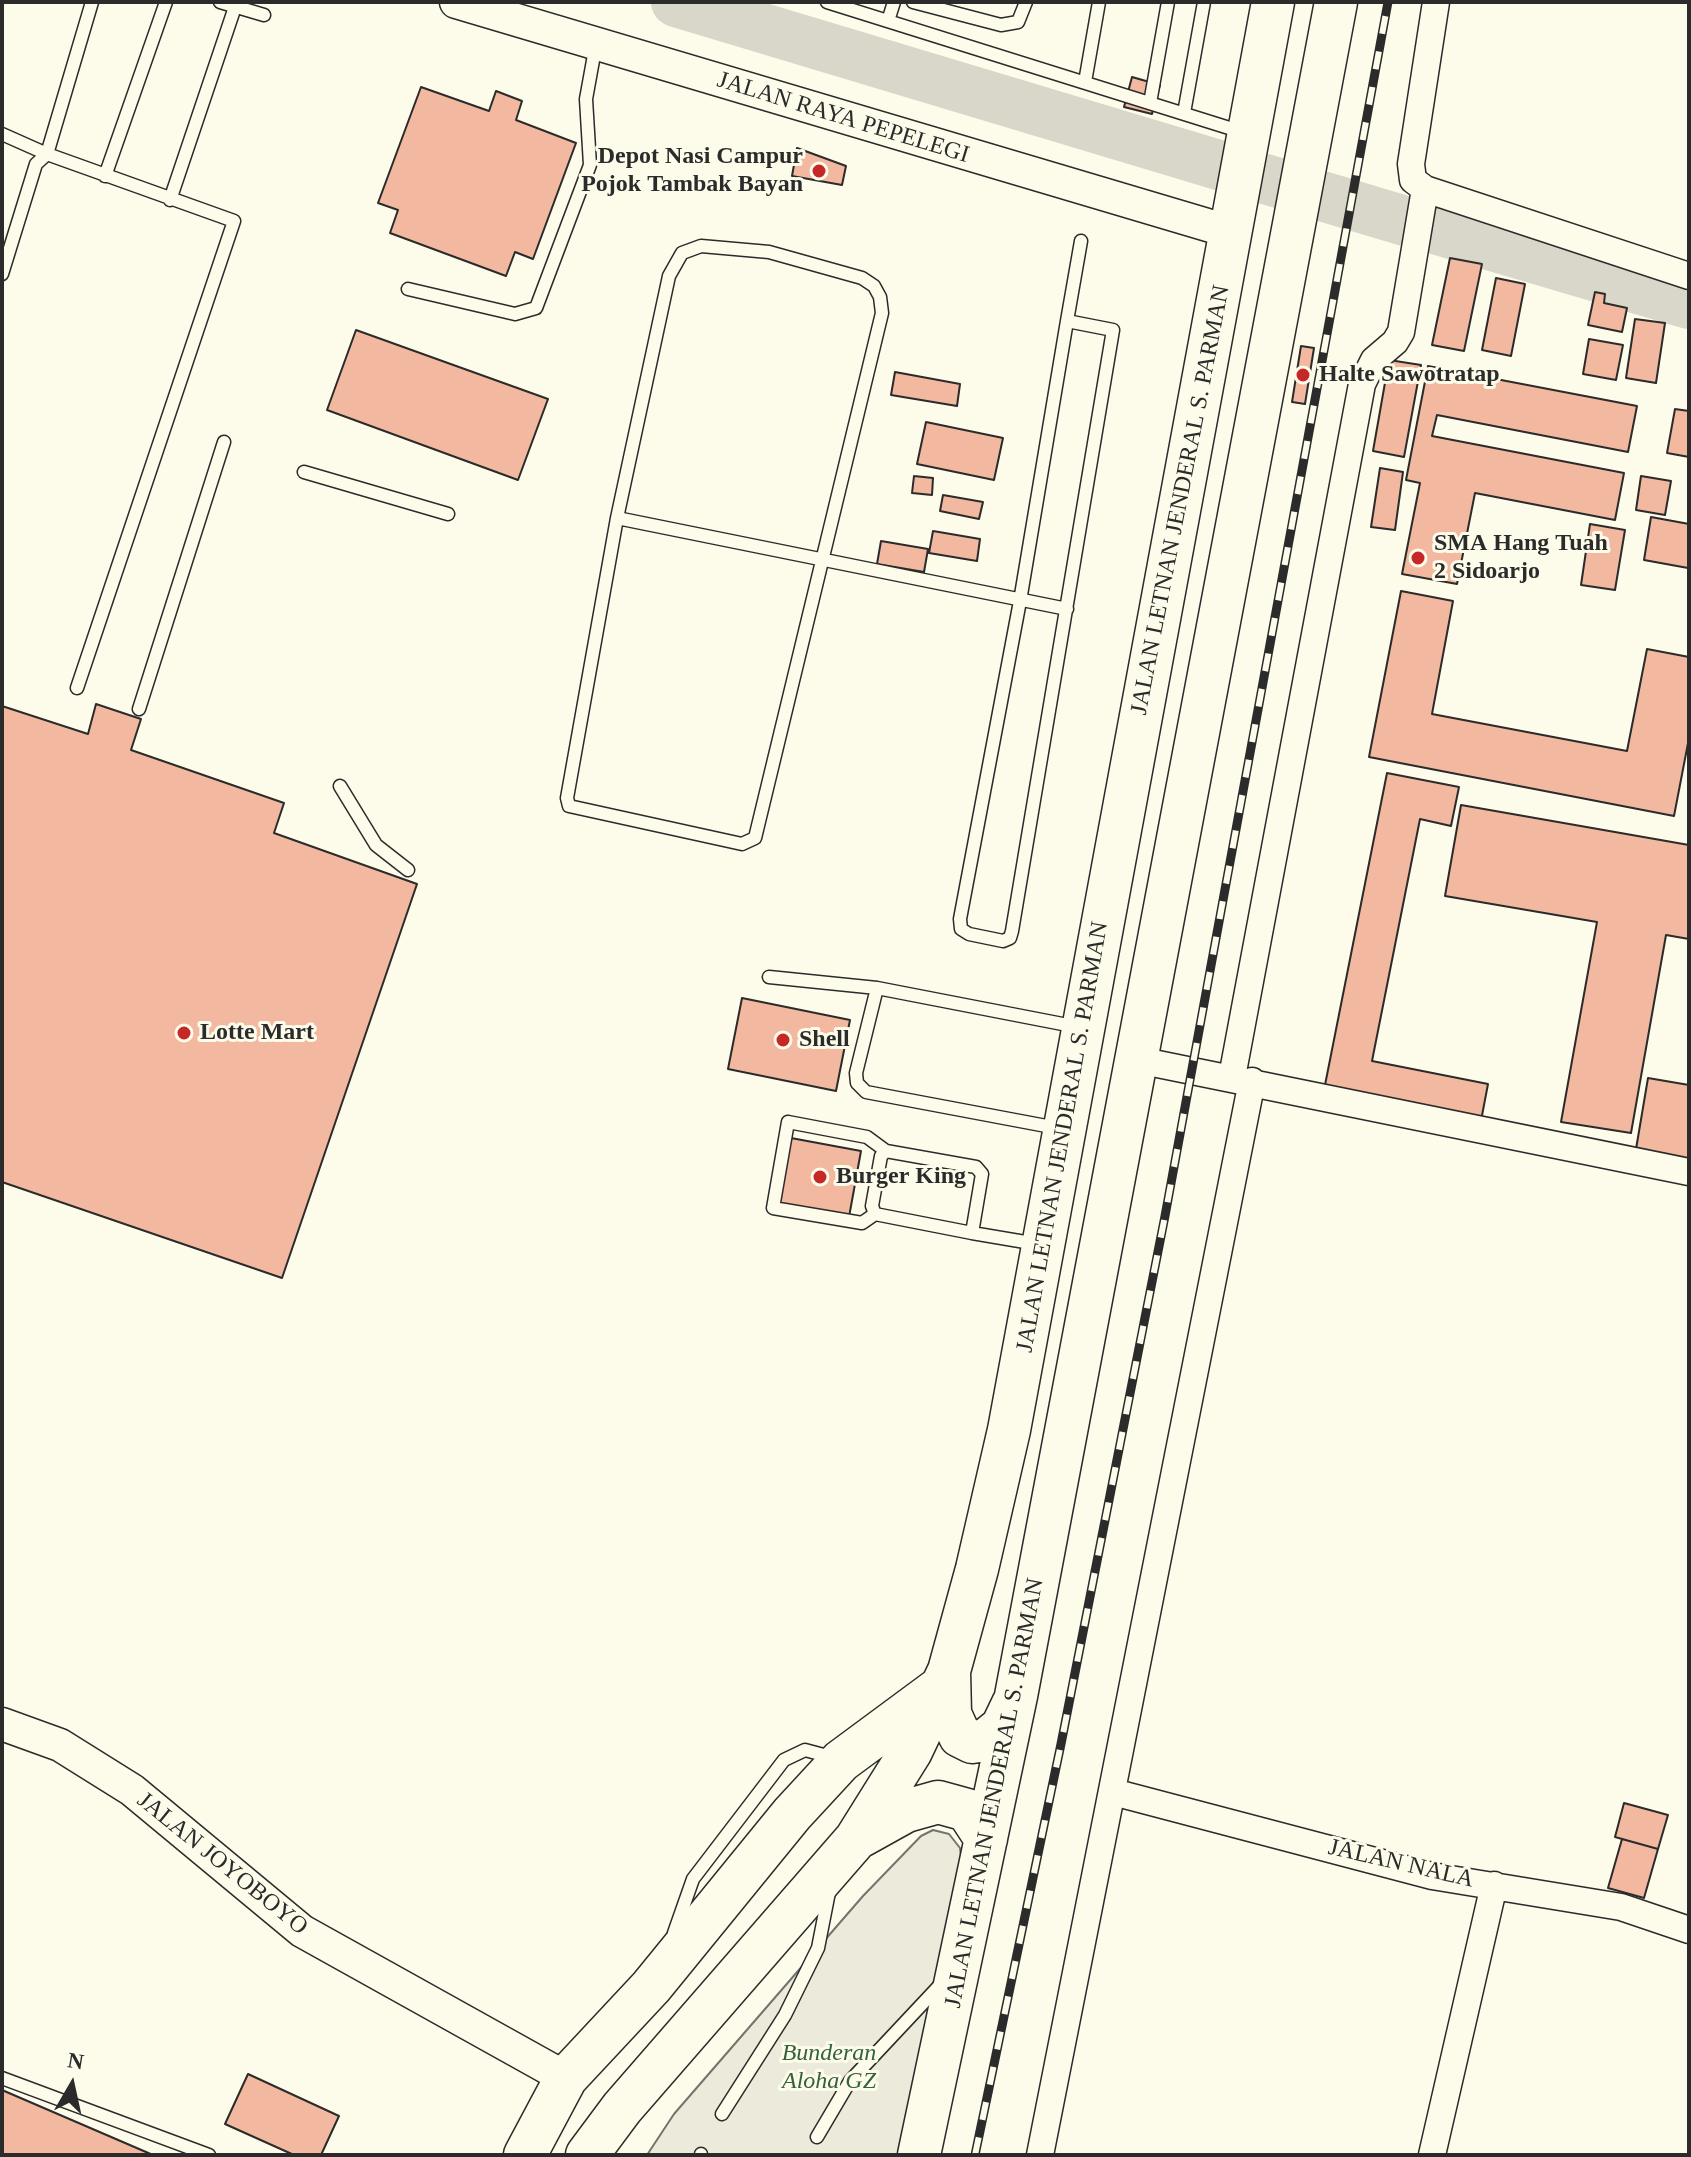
<!DOCTYPE html>
<html>
<head>
<meta charset="utf-8">
<style>
	body { margin:0 }
	#map { position:relative; width:1691px; height:2157px; overflow:hidden; background:#fdfbea; font-family:Georgia,serif }
	canvas { display:block }
	.frame { position:absolute; inset:0; border:4px solid #2b2b2b; pointer-events:none }
	.north { position:absolute; left:32px; top:2045px; width:80px; height:80px; -webkit-text-stroke:6px #fdfbea; paint-order:stroke; rotate:9deg; font-size:22px; font-weight:700; line-height:32px; text-align:center; color:#2b2b2b }
	.north::after { content:''; display:block; margin:auto; width:28px; height:36px; background:#2b2b2b; clip-path:polygon(50% 0,100% 100%,50% 72%,0 100%) }
</style>
</head>
<body>
<div id="map">
<canvas width="1691" height="2157"></canvas>
<div class="frame"></div>
<div class="north">N</div>
</div>
<script>
const g = document.querySelector('canvas').getContext('2d');
g.lineJoin = 'round';
function fillPath(path, color) {
  g.fillStyle = color;
  g.fill(path, 'evenodd');
}
function poly(rows) {
  const path = new Path2D();
  for (const r of rows) {
    path.moveTo(r[0], r[1]);
    for (let i = 2; i < r.length; i += 2) path.lineTo(r[i], r[i + 1]);
  }
  return path;
}
function strokePath(path, color, width, dash) {
  g.strokeStyle = color;
  g.lineWidth = width;
  g.lineCap = dash ? 'butt' : 'round';
  g.setLineDash(dash || []);
  g.stroke(path);
}
function drawText(font, color, halo, rows, align = 'center') {
  g.font = font + ' Georgia,serif';
  g.lineWidth = 6;
  g.setLineDash([]);
  g.textBaseline = 'middle';
  g.strokeStyle = halo;
  g.fillStyle = color;
  for (const [text, x, y, turn = 0] of rows) {
    g.save();
    g.translate(x, y);
    g.rotate((+turn || 0) * Math.PI / 180);
    g.textAlign = isNaN(turn) ? turn : align;
    if (halo) g.strokeText(text, 0, 0);
    g.fillText(text, 0, 0);
    g.restore();
  }
}
const green = poly([
	[933,1830,949,1834,960,1848,963,1873,900,2155,647,2155,674,2114,863,1896,921,1836,933,1830]
]);
fillPath(green, '#ecebdb');
strokePath(green, '#74746e', 2);
strokePath(poly([
	[676,2,1405,221],
	[1438,230,1689,304]
]), '#d8d7c9', 50);
const building = poly([
	[1132,77,1160,85,1152,114,1124,107,1132,77],
	[421,87,489,111,496,91,522,101,516,120,576,143,533,259,515,252,506,276,390,233,398,210,378,203,421,87],
	[797,148,846,166,842,185,792,176,797,148],
	[1450,258,1482,264,1464,351,1432,345,1450,258],
	[1496,278,1525,284,1511,356,1482,350,1496,278],
	[1595,292,1605,294,1604,303,1627,308,1622,332,1588,325,1595,292],
	[1635,319,1665,323,1656,383,1626,378,1635,319],
	[356,330,548,399,518,480,327,410,356,330],
	[1589,339,1623,345,1616,380,1583,374,1589,339],
	[1301,346,1314,348,1305,404,1292,402,1301,346],
	[1389,360,1421,365,1404,457,1373,451,1389,360],
	[1428,366,1637,406,1628,452,1437,415,1432,436,1624,473,1615,520,1475,493,1457,584,1402,574,1420,483,1406,480,1428,366],
	[895,372,960,384,957,406,891,395,895,372],
	[1675,409,1689,411,1689,457,1667,453,1675,409],
	[926,422,1003,438,994,480,917,464,926,422],
	[1380,468,1403,472,1395,530,1371,527,1380,468],
	[914,476,933,478,932,495,912,493,914,476],
	[1641,476,1671,481,1665,515,1636,510,1641,476],
	[943,495,983,502,979,519,940,511,943,495],
	[1651,517,1689,524,1688,568,1644,560,1651,517],
	[1590,524,1625,530,1615,590,1581,585,1590,524],
	[933,531,980,539,977,561,929,553,933,531],
	[881,541,928,549,924,572,877,564,881,541],
	[1401,591,1453,601,1432,714,1627,751,1647,649,1689,657,1689,738,1674,816,1369,757,1401,591],
	[96,704,141,719,131,750,284,803,274,833,417,884,282,1278,2,1182,2,706,88,734,96,704],
	[1387,773,1459,787,1451,826,1420,819,1372,1061,1488,1084,1480,1126,1323,1095,1387,773],
	[1461,805,1689,845,1689,939,1666,935,1631,1133,1561,1122,1597,922,1445,896,1461,805],
	[742,998,850,1020,836,1091,728,1069,742,998],
	[1648,1078,1689,1085,1689,1164,1635,1155,1648,1078],
	[791,1138,861,1151,849,1217,779,1203,791,1138],
	[1624,1803,1668,1815,1658,1849,1615,1837,1624,1803],
	[1622,1839,1658,1849,1644,1898,1608,1888,1622,1839],
	[248,2074,339,2116,321,2155,294,2155,225,2124,248,2074],
	[2,2090,153,2155,2,2155,2,2090]
]);
fillPath(building, '#f2b8a0');
strokePath(building, '#2b2b2b', 2);
const service = poly([
	[220,2,264,15],
	[827,2,1242,132],
	[913,2,1001,25,1018,22,1026,2],
	[888,21,894,2],
	[1085,82,1099,2],
	[1150,103,1168,2],
	[1184,113,1204,2],
	[2,134,47,154,92,2],
	[105,176,166,2],
	[170,200,235,7],
	[701,246,769,252,862,278,874,286,880,297,882,313,755,838,742,844,569,806,567,798,617,518,669,276,682,253,701,246],
	[2,274,36,164,47,154,234,221,77,688],
	[408,289,515,314,536,308,590,165,586,99,596,44],
	[1067,321,1113,330,1012,931,1010,938,1003,941,969,934,961,929,960,919,1020,601,1067,321,1081,241],
	[304,472,448,514],
	[617,518,1067,609],
	[139,709,224,442],
	[340,786,376,845,408,870],
	[769,977,877,988],
	[1057,1128,866,1092,857,1083,856,1073,877,988,1078,1027],
	[875,1214,862,1223,773,1208,788,1122,867,1137,886,1151],
	[972,1233,982,1174,976,1167,886,1151,881,1156,872,1206,875,1214,972,1233,1037,1244],
	[674,1933,693,1879,784,1760,805,1750,835,1758],
	[2,2078,209,2155],
	[722,2114,785,2015,818,1948,829,1892],
	[817,2137,850,2081,941,1984],
	[701,2155,701,2154]
]);
const minor = poly([
	[1436,2,1411,164,1413,180,1425,189,1689,276],
	[1138,1060,1689,1172],
	[1232,1077,1362,384,1374,360,1395,342,1401,332,1425,189],
	[1113,1792,1432,1876,1621,1907,1689,1930],
	[1040,2155,1252,1081],
	[1432,2155,1494,1885]
]);
const tertiary = poly([
	[456,2,1231,232],
	[2,1724,60,1745,132,1790,302,1931,566,2078]
]);
const trunk = poly([
	[949,1671,950,1714,960,1736,972,1742,986,1740,1002,1727,1013,1704],
	[861,1836,906,1811,938,1802,967,1810,986,1839],
	[525,2155,566,2078,651,1987,792,1814,841,1761,937,1690],
	[587,2155,622,2108,856,1839,911,1751,949,1671,977,1569,1009,1430,1273,2],
	[919,2155,1016,1696,1336,2]
]);
strokePath(service, '#2b2b2b', 15);
strokePath(minor, '#2b2b2b', 29);
strokePath(tertiary, '#2b2b2b', 35);
strokePath(trunk, '#2b2b2b', 45);
strokePath(service, '#fdfbea', 12);
strokePath(minor, '#fdfbea', 26);
strokePath(tertiary, '#fdfbea', 32);
strokePath(trunk, '#fdfbea', 42);
const rail = poly([
	[975,2155,1061,1744,1165,1216,1388,2]
]);
strokePath(rail, '#2b2b2b', 9);
strokePath(rail, '#fdfbea', 6, [18]);
for (const [x, y, r, color] of [
	[819,171,8,"#c62828"],
	[1303,375,8,"#c62828"],
	[1418,558,8,"#c62828"],
	[184,1033,8,"#c62828"],
	[783,1040,8,"#c62828"],
	[820,1177,8,"#c62828"]
]) {
  const dot = new Path2D();
  dot.arc(x, y, r, 0, 2 * Math.PI);
  g.fillStyle = color;
  g.fill(dot);
  strokePath(dot, '#fdfbea', 3);
}
drawText('24px', '#2b2b2b', '#fdfbea', [
	["JALAN RAYA PEPELEGI",843,118,17],
	["JALAN LETNAN JENDERAL S. PARMAN",1181,500,-79],
	["JALAN LETNAN JENDERAL S. PARMAN",1063,1137,-80],
	["JALAN LETNAN JENDERAL S. PARMAN",995,1793,-79],
	["JALAN JOYOBOYO",222,1864,39],
	["JALAN NALA",1401,1864,13]
]);
drawText('bold 24px', '#2b2b2b', '#fdfbea', [
	["Depot Nasi Campur",803,157,"right"],
	["Pojok Tambak Bayan",803,185,"right"],
	["Halte Sawotratap",1319,375],
	["SMA Hang Tuah",1434,544],
	["2 Sidoarjo",1434,572],
	["Lotte Mart",200,1033],
	["Shell",799,1040],
	["Burger King",836,1177]
], 'left');
drawText('italic 24px', '#34623c', '#fdfbea', [
	["Bunderan",829,2054],
	["Aloha GZ",829,2082]
]);
</script>
</body>
</html>
